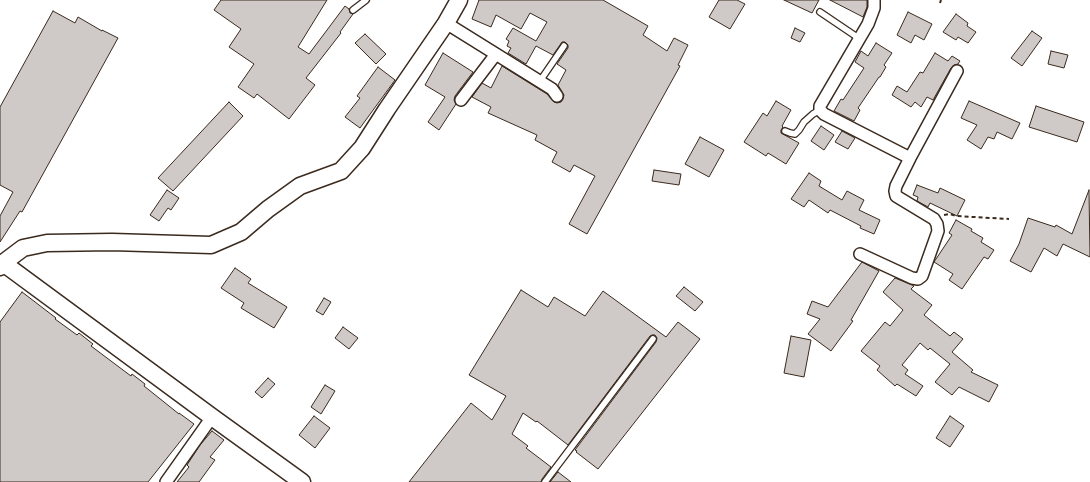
<!DOCTYPE html>
<html>
<head>
<meta charset="utf-8">
<style>
	body { margin:0 }
	canvas { display:block; background:#fff }
</style>
</head>
<body>
<canvas width="1090" height="482"></canvas>
<script>
const g = document.querySelector('canvas').getContext('2d');
g.lineJoin = 'round';
function fillPath(path, color) {
  g.fillStyle = color;
  g.fill(path, 'evenodd');
}
function poly(rows) {
  const path = new Path2D();
  for (const r of rows) {
    path.moveTo(r[0], r[1]);
    for (let i = 2; i < r.length; i += 2) path.lineTo(r[i], r[i + 1]);
  }
  return path;
}
function strokePath(path, color, width, dash) {
  g.strokeStyle = color;
  g.lineWidth = width;
  g.lineCap = dash ? 'butt' : 'round';
  g.setLineDash(dash || []);
  g.stroke(path);
}
const building = poly([
	[221,0,327,0,298,47,309,54,345,6,349,9,350,13,353,14,340,32,341,33,306,78,315,85,289,119,257,94,254,98,238,87,254,64,229,47,241,29,214,10,221,0],
	[479,0,603,0,648,26,643,35,667,51,674,38,688,45,678,65,680,66,587,234,569,224,595,176,574,165,570,172,552,162,557,152,535,140,537,135,488,113,491,107,472,97,482,83,491,88,502,66,547,94,554,102,557,103,561,102,563,99,564,95,558,85,566,70,557,64,568,48,568,45,565,42,562,42,553,55,536,46,526,64,508,53,511,48,507,46,509,41,506,39,513,28,536,41,547,22,530,13,521,29,496,15,491,27,472,19,479,0],
	[719,0,737,0,745,4,730,29,709,17,719,0],
	[784,0,819,0,812,13,784,0],
	[830,0,867,0,867,7,863,17,830,0],
	[53,11,75,23,78,17,102,31,102,30,118,38,22,212,20,211,0,242,0,216,13,192,0,185,0,107,53,11],
	[908,12,932,24,924,40,915,35,911,43,897,35,908,12],
	[956,14,968,23,967,26,976,32,968,43,958,37,956,40,943,32,956,14],
	[795,28,805,33,800,42,791,38,795,28],
	[1032,31,1042,38,1022,66,1011,58,1032,31],
	[365,34,386,54,376,64,355,43,365,34],
	[876,43,892,53,884,65,886,67,880,77,879,77,858,108,860,110,854,121,834,111,841,99,843,100,864,68,855,62,861,51,868,56,876,43],
	[1051,51,1068,55,1064,68,1048,64,1051,51],
	[443,53,473,72,455,96,454,100,456,104,439,130,428,122,445,97,425,85,443,53],
	[935,53,948,61,952,56,960,61,958,64,954,65,951,68,933,100,927,97,921,107,915,102,911,107,892,95,897,86,907,92,920,72,923,73,935,53],
	[378,67,395,80,360,128,345,117,360,98,357,96,378,67],
	[776,101,791,110,782,126,783,127,781,130,781,133,799,143,786,164,768,153,766,156,744,142,763,113,767,116,776,101],
	[969,101,1020,123,1012,139,997,132,994,139,988,137,981,149,967,140,977,125,961,118,969,101],
	[229,102,243,116,173,191,158,178,229,102],
	[1036,106,1084,122,1077,142,1029,127,1036,106],
	[821,126,834,135,824,150,811,141,821,126],
	[842,131,855,138,848,149,835,142,842,131],
	[700,137,724,150,709,177,685,164,700,137],
	[654,170,681,174,679,185,652,181,654,170],
	[809,173,821,181,819,186,842,200,847,191,864,200,859,210,880,220,874,234,860,228,861,226,830,210,828,213,809,200,804,207,791,199,809,173],
	[917,185,938,193,940,188,965,200,957,216,930,203,928,207,917,201,918,197,913,195,917,185],
	[167,190,179,198,171,210,168,208,159,221,150,215,167,190],
	[1089,190,1090,257,1063,244,1057,256,1044,248,1031,272,1010,261,1019,244,1028,218,1055,227,1056,225,1072,234,1089,190],
	[956,220,972,229,971,231,983,238,981,242,994,250,988,259,984,257,962,289,949,280,953,274,934,262,952,235,949,233,956,220],
	[862,262,879,271,851,320,853,321,831,351,808,334,820,319,807,314,812,301,828,307,862,262],
	[235,268,251,279,248,283,287,307,274,328,241,308,244,303,221,288,235,268],
	[895,278,912,285,914,286,911,289,932,305,924,315,950,336,954,332,963,339,952,352,973,370,971,372,998,385,989,402,959,387,952,395,935,382,950,364,930,348,928,350,920,343,902,365,908,370,905,374,923,386,916,396,897,384,895,386,877,370,880,366,861,351,885,322,890,326,903,310,883,292,895,278],
	[684,287,703,302,695,311,676,296,684,287],
	[521,290,548,307,554,297,585,316,603,291,666,337,678,322,700,339,598,469,576,452,577,451,575,450,656,342,657,338,655,335,652,335,650,336,568,445,537,421,536,422,523,413,512,434,528,446,526,448,551,467,542,479,541,482,409,482,471,403,492,420,506,396,469,375,521,290],
	[22,292,56,318,55,319,77,335,79,333,93,344,91,346,131,376,132,374,145,384,144,386,179,414,179,413,194,424,148,482,0,482,0,322,22,292],
	[324,298,331,302,323,315,316,311,324,298],
	[343,327,358,338,349,349,335,338,343,327],
	[791,336,811,340,804,377,784,373,791,336],
	[268,378,275,384,262,398,255,392,268,378],
	[325,385,335,391,321,414,311,407,325,385],
	[314,416,330,428,315,448,299,435,314,416],
	[950,416,964,426,950,447,936,438,950,416],
	[212,431,224,440,210,457,215,460,199,482,177,482,189,467,187,465,200,445,212,431],
	[558,472,571,482,550,482,558,472]
]);
fillPath(building, '#cfcac7');
strokePath(building, '#3b2a1e', 1);
const lane = poly([
	[353,10,366,0],
	[820,12,860,39],
	[540,81,564,46],
	[785,131,790,133,795,134,799,130,804,122,813,114,820,110],
	[545,482,653,339]
]);
const street = poly([
	[446,23,552,89,557,96],
	[461,100,496,54],
	[910,158,957,71],
	[860,254,912,278,918,279,922,276,938,231,937,224,934,219,896,196,895,191,896,186,910,158,824,114,820,110,820,106,868,24,874,8,874,0],
	[166,482,212,417]
]);
const secondary = poly([
	[3,263,212,417,302,482],
	[0,267,3,263,23,248,47,243,112,242,211,245,241,232,268,209,300,186,341,171,362,148,387,109,446,23,459,0]
]);
strokePath(lane, '#3b2a1e', 8);
strokePath(street, '#3b2a1e', 14);
strokePath(secondary, '#3b2a1e', 19);
strokePath(poly([
	[940,3,941,0],
	[944,215,950,214,956,216,1009,219]
]), '#3b2a1e', 2, [4, 3]);
strokePath(lane, '#fff', 5.5);
strokePath(street, '#fff', 11);
strokePath(secondary, '#fff', 16);
</script>
</body>
</html>
